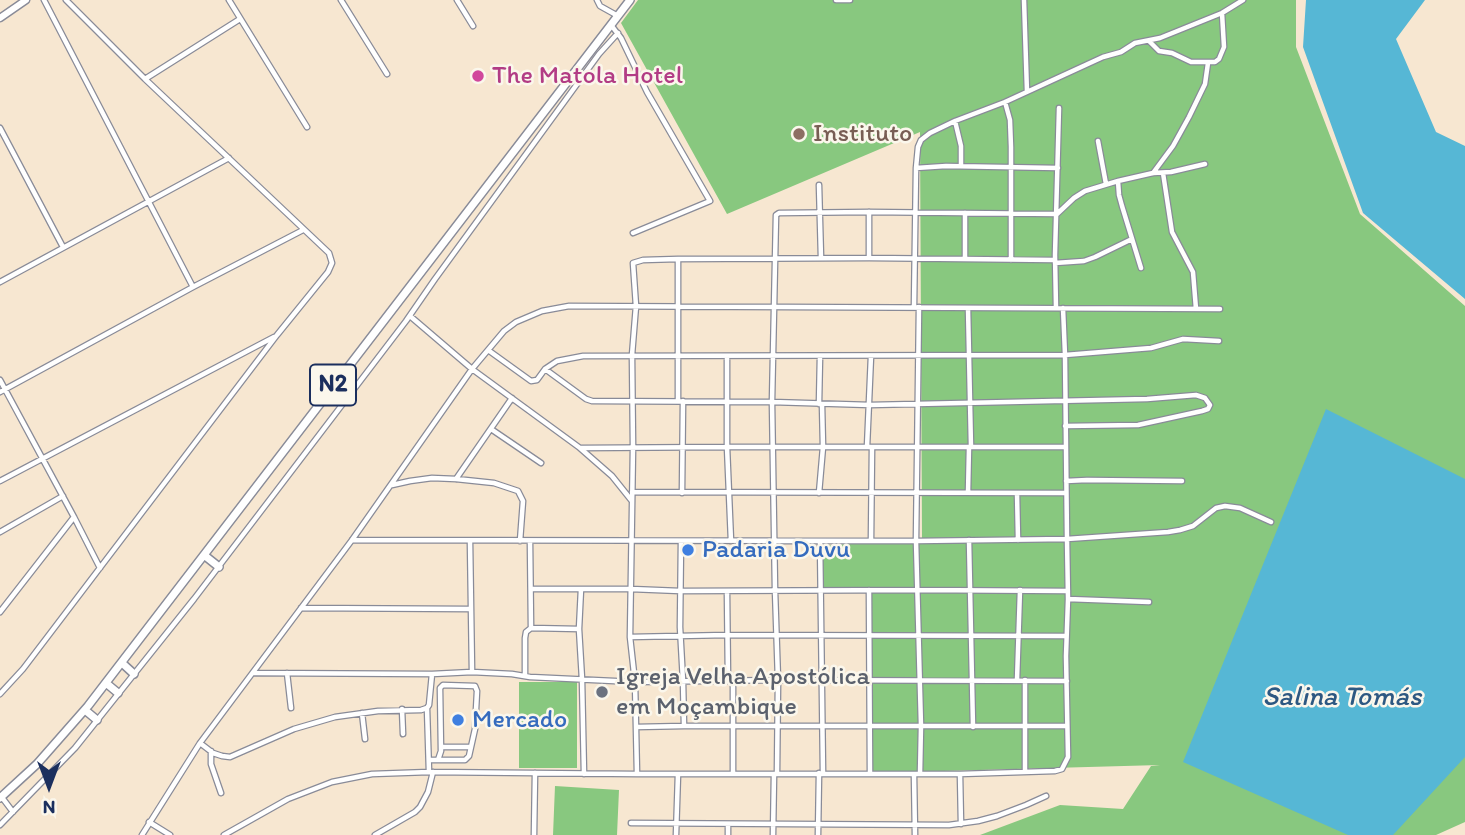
<!DOCTYPE html>
<html>
<head>
<meta charset="utf-8">
<style>
	body { margin:0 }
	#map { position:relative; width:1465px; height:835px; overflow:hidden; background:#f7e7d1; font-family:Itim,sans-serif }
	canvas { display:block }
	.north { position:absolute; left:14px; top:751px; width:70px; height:70px; -webkit-text-stroke:5px #fbf7ec; paint-order:stroke; rotate:180deg; font-size:19px; font-weight:700; line-height:28px; text-align:center; color:#1b2f5e }
	.north::after { content:''; display:block; margin:auto; width:24px; height:32px; background:#1b2f5e; clip-path:polygon(50% 0,100% 100%,50% 72%,0 100%) }
</style>
</head>
<body>
<div id="map">
<canvas width="1465" height="835"></canvas>
<div class="north">N</div>
</div>
<script>
const g = document.querySelector('canvas').getContext('2d');
g.lineJoin = 'round';
function fillPath(path, color) {
  g.fillStyle = color;
  g.fill(path, 'evenodd');
}
function poly(rows) {
  const path = new Path2D();
  for (const r of rows) {
    path.moveTo(r[0], r[1]);
    for (let i = 2; i < r.length; i += 2) path.lineTo(r[i], r[i + 1]);
  }
  return path;
}
function strokePath(path, color, width, dash) {
  g.strokeStyle = color;
  g.lineWidth = width;
  g.lineCap = dash ? 'butt' : 'round';
  g.setLineDash(dash || []);
  g.stroke(path);
}
function drawText(font, color, halo, rows, align = 'center') {
  g.font = font + ' Itim,sans-serif';
  g.lineWidth = 5;
  g.setLineDash([]);
  g.textBaseline = 'middle';
  g.strokeStyle = halo;
  g.fillStyle = color;
  for (const [text, x, y, turn = 0] of rows) {
    g.save();
    g.translate(x, y);
    g.rotate((+turn || 0) * Math.PI / 180);
    g.textAlign = isNaN(turn) ? turn : align;
    if (halo) g.strokeText(text, 0, 0);
    g.fillText(text, 0, 0);
    g.restore();
  }
}
fillPath(poly([
	[638,0,1296,0,1296,47,1360,214,1465,306,1465,822,1436,835,980,835,1060,805,1123,809,1151,766,1160,765,872,773,868,591,822,588,822,546,922,538,920,132,727,214,621,23],
	[519,682,577,682,577,768,519,768],
	[555,786,619,790,617,835,553,835]
]), '#88c87f');
fillPath(poly([
	[1306,0,1425,0,1396,39,1436,132,1465,146,1465,299,1363,213,1303,47],
	[1326,409,1465,479,1465,757,1393,835,1348,835,1183,762]
]), '#56b7d5');
const minor = poly([
	[44,0,193,287],
	[229,0,307,127],
	[341,0,387,74],
	[457,0,473,26],
	[597,0,600,6,618,16],
	[836,0,850,0],
	[1024,0,1027,92],
	[611,25,621,38,647,92,710,201,633,233],
	[1149,41,1159,51,1172,53,1191,62,1215,62,1219,59,1224,47,1222,13],
	[145,79,240,19],
	[1005,102,1010,120,1011,147,1011,260],
	[955,121,961,146,961,166],
	[0,128,63,247],
	[1098,141,1106,184],
	[916,168,946,166,1058,168],
	[1153,173,1173,146,1189,117,1205,84,1208,63],
	[1163,173,1172,232,1193,272,1196,309],
	[1118,181,1119,195,1122,206,1141,268],
	[819,185,821,258],
	[869,258,869,212],
	[678,259,678,401],
	[965,259,965,213],
	[1055,263,1084,261,1095,257,1132,239],
	[0,282,229,158],
	[914,307,916,168,918,147,921,140,930,133,955,121,1005,102,1103,57,1121,52,1135,43,1160,38,1222,13,1243,0],
	[919,307,916,541,921,726,920,774],
	[968,308,971,447],
	[1056,308,1055,255,1059,108],
	[410,316,472,369,580,448,612,476,632,501],
	[488,350,531,381,537,380,545,369,557,361,583,356,1065,355,1151,348,1183,339,1219,341],
	[727,356,727,447,731,541],
	[545,369,586,399,592,401,772,402,870,405,1147,399,1196,395,1205,398,1210,405,1208,409,1202,411,1138,425,1065,426],
	[0,380,74,517,100,568],
	[0,392,193,287,303,230],
	[819,404,820,356],
	[491,429,541,463],
	[867,447,871,356],
	[580,448,727,447,1065,447],
	[456,479,512,398],
	[0,481,274,337],
	[1066,481,1087,480,1182,481],
	[392,485,410,481,432,478,456,479,494,483,518,491,523,501,520,541],
	[632,492,1066,493],
	[682,493,683,401],
	[819,493,823,447,822,404],
	[968,493,969,447],
	[1017,493,1018,540],
	[0,532,63,496],
	[352,540,916,541,1067,539,1168,532,1180,530,1193,526,1216,508,1225,506,1240,508,1271,522],
	[969,540,973,727],
	[470,541,472,672],
	[681,541,680,627,683,681,684,726],
	[820,541,823,773],
	[871,541,872,447],
	[531,589,631,589,680,591,919,590,1068,591],
	[869,590,870,774],
	[727,591,728,681],
	[1068,599,1149,602],
	[301,608,470,609],
	[0,612,74,517],
	[531,628,579,629,581,589],
	[579,629,582,679,584,774],
	[630,637,727,635,1066,636],
	[254,673,432,674,472,672,512,674,530,677,635,682,778,680,1067,681],
	[287,673,291,708],
	[525,676,525,638,526,632,531,628,530,541],
	[1017,680,1020,590],
	[733,681,733,773],
	[0,694,23,669,277,335,328,272,332,263,329,253,145,79,66,0],
	[427,708,429,772],
	[402,709,403,734],
	[362,713,365,739],
	[636,727,684,726,1067,726],
	[200,743,213,753,222,756,230,757,294,729,335,717,378,711,421,710,427,708,429,705,432,674],
	[441,747,471,747],
	[211,751,211,764,221,793],
	[429,760,465,760,469,756,475,729,477,691,475,686,443,685,440,688,441,751,438,760],
	[1025,772,1025,680],
	[637,774,635,682,630,637,633,447,632,355,636,306,633,263,643,260,678,259,869,258,1055,260],
	[777,774,778,680,775,590,772,402,776,215,779,213,869,212,1057,214,1074,198,1085,191,1118,181,1153,173,1171,172,1205,164],
	[914,774,915,835],
	[960,774,961,824],
	[1,796,13,812],
	[149,822,170,835],
	[631,823,949,825,978,821,997,816,1026,805,1046,796],
	[728,824,728,835],
	[0,825,75,748,194,599,406,321,435,279,599,54,618,33],
	[142,835,200,743,352,540,472,369,504,331,516,322,542,311,569,306,1220,309],
	[224,835,288,799,332,782,372,774,429,772,637,774,960,774,1055,771,1062,769,1068,757,1066,656,1068,599,1067,539,1065,355,1063,308],
	[375,835,415,812,420,807,428,792,433,772],
	[534,835,535,773],
	[676,835,678,774],
	[773,835,774,774],
	[818,835,819,773]
]);
const secondary = poly([
	[0,18,26,0]
]);
const primary = poly([
	[204,555,219,567],
	[122,663,134,674],
	[106,683,118,693],
	[85,710,97,720],
	[0,798,37,764,88,706,630,0]
]);
strokePath(minor, '#898b98', 7);
strokePath(secondary, '#898b98', 9);
strokePath(primary, '#898b98', 10);
strokePath(minor, '#fff', 4.5);
strokePath(secondary, '#fff', 6);
strokePath(primary, '#fff', 7);
for (const [x, y, r, color] of [
	[478,76,7,"#d1479c"],
	[799,134,7,"#8d6e63"],
	[688,550,7,"#3f7fe0"],
	[602,692,7,"#6b7280"],
	[458,720,7,"#3f7fe0"]
]) {
  const dot = new Path2D();
  dot.arc(x, y, r, 0, 2 * Math.PI);
  g.fillStyle = color;
  g.fill(dot);
  strokePath(dot, '#fbf7ec', 2.5);
}
for (const [x, y, w] of [
	[333,385,46]
]) {
  const box = new Path2D();
  box.roundRect(x - w / 2, y - 20.5, w, 41, 5);
  g.fillStyle = '#fbf7ec';
  g.fill(box);
  strokePath(box, '#1b2f5e', 2);
}
drawText('bold 24px', '#1b2f5e', null, [
	["N2",333,385]
]);
drawText('26px', '#b23c85', '#fbf7ec', [
	["The Matola Hotel",492,76]
], 'left');
drawText('26px', '#785e54', '#fbf7ec', [
	["Instituto",813,134]
], 'left');
drawText('26px', '#366cbe', '#fbf7ec', [
	["Padaria Duvu",702,550],
	["Mercado",472,720]
], 'left');
drawText('26px', '#5b616d', '#fbf7ec', [
	["Igreja Velha Apostólica",616,677],
	["em Moçambique",616,707]
], 'left');
drawText('italic 28px', '#2d5882', '#fbf7ec', [
	["Salina Tomás",1342,698]
]);
</script>
</body>
</html>
